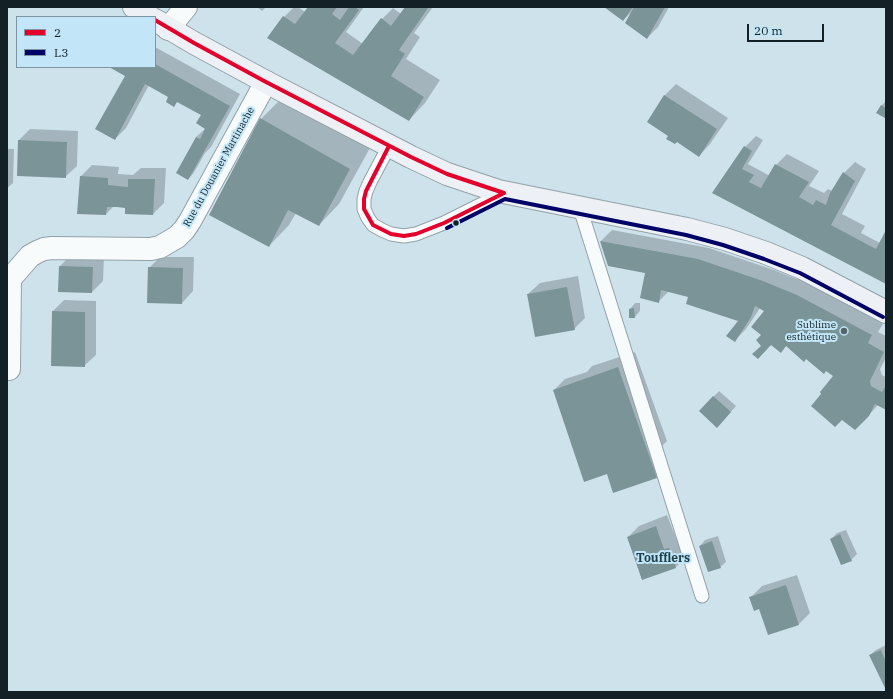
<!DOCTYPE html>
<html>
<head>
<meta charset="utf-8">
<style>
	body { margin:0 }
	#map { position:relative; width:893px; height:699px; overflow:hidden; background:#cee2eb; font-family:"IBM Plex Serif",serif }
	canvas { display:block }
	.frame { position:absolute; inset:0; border:8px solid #132026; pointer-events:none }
	.legend { position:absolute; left:16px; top:16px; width:140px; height:52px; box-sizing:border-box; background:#c2e6f7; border:1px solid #7c97a3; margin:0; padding:5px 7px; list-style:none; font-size:12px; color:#132026 }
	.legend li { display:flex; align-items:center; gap:8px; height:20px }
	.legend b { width:20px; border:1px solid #7c97a3 }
	.scale { position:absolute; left:747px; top:24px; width:77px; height:18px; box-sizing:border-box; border:2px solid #132026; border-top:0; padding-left:5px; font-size:12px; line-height:14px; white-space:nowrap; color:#132026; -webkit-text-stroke:3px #c2e6f7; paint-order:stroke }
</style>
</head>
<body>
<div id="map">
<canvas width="893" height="699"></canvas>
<div class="frame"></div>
<ul class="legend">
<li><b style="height:5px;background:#e4002b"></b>2</li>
<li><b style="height:5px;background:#006"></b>L3</li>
</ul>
<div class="scale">20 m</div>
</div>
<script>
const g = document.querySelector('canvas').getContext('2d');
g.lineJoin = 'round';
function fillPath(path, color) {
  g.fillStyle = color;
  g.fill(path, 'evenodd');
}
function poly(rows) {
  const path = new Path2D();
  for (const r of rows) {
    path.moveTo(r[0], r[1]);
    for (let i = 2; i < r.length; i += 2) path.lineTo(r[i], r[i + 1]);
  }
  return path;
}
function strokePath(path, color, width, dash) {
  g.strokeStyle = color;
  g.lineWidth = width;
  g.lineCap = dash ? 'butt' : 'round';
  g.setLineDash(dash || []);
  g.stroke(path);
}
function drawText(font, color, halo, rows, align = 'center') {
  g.font = font + ' "IBM Plex Serif",serif';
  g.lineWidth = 4;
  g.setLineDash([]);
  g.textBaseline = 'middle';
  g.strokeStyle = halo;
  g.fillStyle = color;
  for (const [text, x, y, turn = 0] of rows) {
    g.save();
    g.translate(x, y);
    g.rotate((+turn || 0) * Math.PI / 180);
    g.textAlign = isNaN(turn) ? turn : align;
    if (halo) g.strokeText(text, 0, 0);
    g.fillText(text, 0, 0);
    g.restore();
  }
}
fillPath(poly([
	[257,7,266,7,262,11],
	[294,7,298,7,305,12,309,7,364,7,346,32,363,44,382,19,393,8,401,14,406,7,433,7,414,33,420,37,406,59,440,80,425,103,409,120,268,38,284,17],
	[606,7,669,7,658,27,647,38,632,12,623,20],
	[155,47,240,94,211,147,205,153,193,174,188,179,196,137,206,128,202,114,178,101,174,105,170,97,149,85,126,128,115,139,126,75,111,67,155,67],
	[676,84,728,118,710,144,699,156,648,122,665,95],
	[282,98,370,148,339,204,319,225,296,213,289,225,269,246,261,119],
	[886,101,886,116,885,117,881,106],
	[30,129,78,131,77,166,65,177,19,140],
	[756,136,763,140,748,164,770,176,776,165,787,154,819,171,809,186,824,193,828,189,832,191,844,173,855,162,866,169,842,214,865,226,861,233,880,243,886,232,886,282,714,193,745,147],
	[7,149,14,149,13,183,7,188],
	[92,165,119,167,118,174,133,175,141,168,166,168,164,203,153,214,126,207,114,206,106,214,81,176],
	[612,230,709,248,774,270,809,284,883,324,878,332,886,336,886,358,880,369,882,375,886,377,886,409,878,405,866,418,834,376,787,345,781,351,771,343,762,346,765,310,760,308,746,329,735,340,739,321,689,296,669,291,658,302,646,273,609,265,601,241],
	[71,255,104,256,103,281,92,292,60,266],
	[160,257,194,257,193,291,182,303,149,268],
	[578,276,585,318,574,329,528,294,540,283],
	[64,300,96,301,96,355,84,366,53,311],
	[635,303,640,303,640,311,635,317,630,309],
	[635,352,667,441,662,446,668,466,657,477,614,492,607,473,554,390,565,379,587,372,592,366],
	[719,391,736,406,723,421,700,411],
	[667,515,676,538,680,537,687,556,676,567,628,537,639,526],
	[846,530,857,554,851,560,831,539,837,533],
	[718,536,726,562,720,567,700,546,705,540],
	[797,575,810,613,799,624,769,634,760,607,750,598,762,586],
	[886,645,886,688,870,655,876,650]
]), '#0003');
fillPath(poly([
	[308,7,337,7,332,14,340,20,349,7,355,7,359,10,335,43,353,55,381,18,391,26,405,7,427,7,428,8,399,50,405,54,391,76,424,97,409,121,267,38,283,16,295,24],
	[604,7,633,7,623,21],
	[634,7,665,7,647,39,625,23],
	[155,64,230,106,188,180,176,173,196,137,200,139,205,129,196,123,201,115,177,102,174,107,166,102,168,97,145,84,115,140,95,129,125,76,109,67,155,67],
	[664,95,717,129,699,157,677,142,675,144,666,139,668,136,647,122],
	[881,105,886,108,885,118,876,113],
	[260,118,350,169,319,226,288,210,269,247,209,215],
	[18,140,67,142,66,178,17,176],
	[744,146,752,151,742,169,754,175,749,182,761,188,775,164,809,182,799,197,813,205,816,200,826,205,830,193,843,172,855,181,831,225,876,249,886,230,886,284,712,193],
	[80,176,108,178,108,185,128,187,128,179,155,179,153,215,125,214,125,208,117,207,107,207,106,215,77,214],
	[600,241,698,259,763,281,797,295,872,335,868,343,884,352,870,381,871,386,882,392,886,385,886,410,875,404,869,416,855,430,842,420,835,427,811,406,821,394,820,392,833,376,826,371,824,374,806,359,804,362,786,346,781,353,771,345,758,359,752,354,761,346,756,340,761,335,751,327,764,311,755,306,751,317,735,342,726,336,738,321,686,304,688,297,661,290,659,303,640,298,645,273,608,266],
	[59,266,93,267,92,293,58,292],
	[148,267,183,268,182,304,147,303],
	[567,287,575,330,535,337,527,294],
	[634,308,635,318,629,318,629,309],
	[52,311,85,312,85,367,51,366],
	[618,367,657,478,613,493,607,474,584,482,553,390],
	[713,396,731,412,717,428,699,411],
	[656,526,664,549,669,548,676,568,642,580,627,537],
	[840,534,852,561,841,565,830,539],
	[712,541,721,568,708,572,699,546],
	[786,585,799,625,768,635,759,609,754,611,749,597],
	[881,650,886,662,886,690,869,655]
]), '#7b9498');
const lane = poly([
	[389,146,370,182,366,191,364,199,364,209,368,218,373,225,382,230,391,234,404,236,416,234,444,223,504,193],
	[580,208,702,596]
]);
const street = poly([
	[168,29,186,7],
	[7,369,9,369,10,279,30,256,37,252,44,249,52,248,151,249,160,247,177,237,184,230,190,221,266,82]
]);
const secondary = poly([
	[134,7,150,17],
	[155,20,194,43,266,82,411,157,447,174,498,191,687,229,725,239,766,253,802,268,886,312]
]);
strokePath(lane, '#92a1a8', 15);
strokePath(street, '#92a1a8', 24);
strokePath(secondary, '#92a1a8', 24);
strokePath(lane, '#f8fbfc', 13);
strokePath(street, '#f8fbfc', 22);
strokePath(secondary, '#edf1f5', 22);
strokePath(poly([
	[155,20,194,43,266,82,411,157,447,174,504,193],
	[389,146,366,191,364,199,364,209,373,225,391,234,404,236,416,234,444,223,504,193]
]), '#e4002b', 4);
strokePath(poly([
	[447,228,505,199,686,235,723,245,764,259,800,273,883,317]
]), '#006', 4);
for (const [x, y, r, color] of [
	[456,223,3.5,"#132026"],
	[844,331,4,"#54646b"]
]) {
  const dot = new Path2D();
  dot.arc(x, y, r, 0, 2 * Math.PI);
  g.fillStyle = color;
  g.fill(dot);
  strokePath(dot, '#c2e6f7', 1.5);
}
drawText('10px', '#132026', '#c2e6f7', [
	["Rue du Douanier Martinache",219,167,-61]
]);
drawText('10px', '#132026', '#c2e6f7', [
	["Sublime",836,325],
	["esthétique",836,337]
], 'right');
drawText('bold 12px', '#1e3e4b', '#c2e6f7', [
	["Toufflers",663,559]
]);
</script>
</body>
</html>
